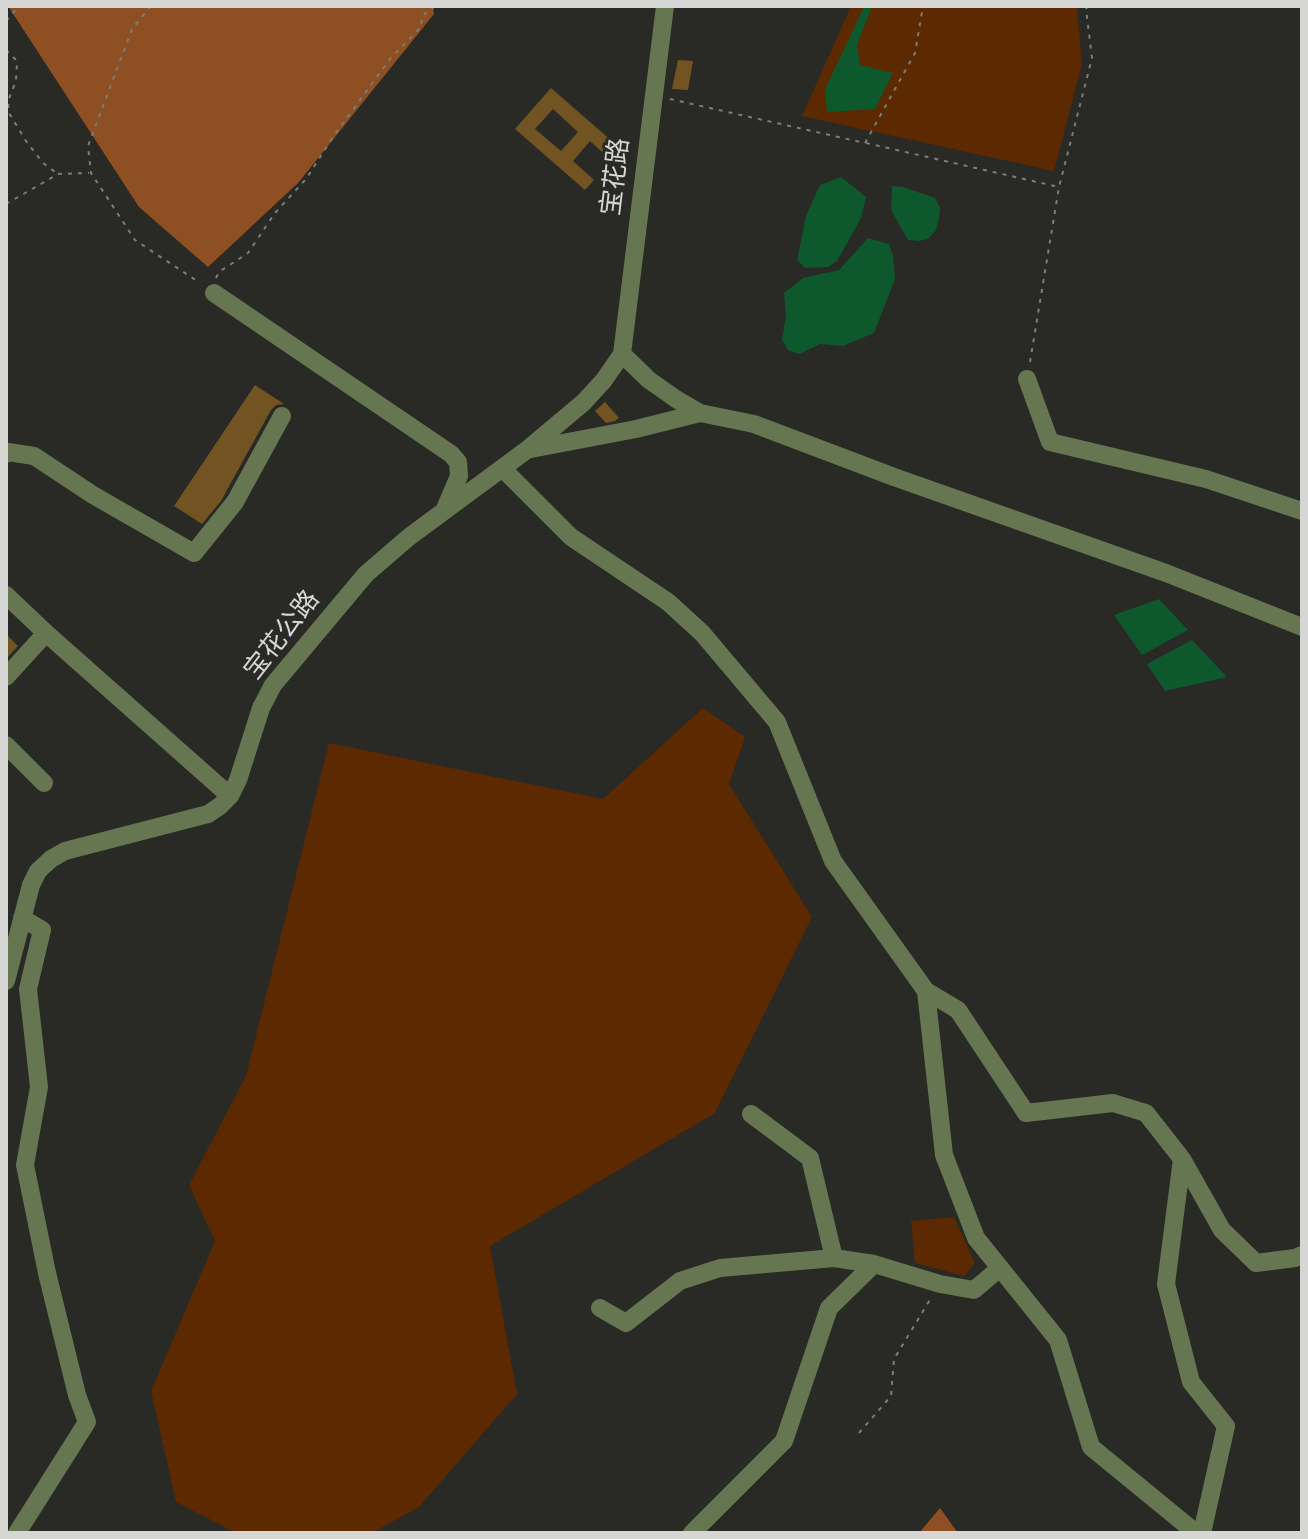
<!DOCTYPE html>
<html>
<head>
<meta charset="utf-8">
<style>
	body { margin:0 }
	#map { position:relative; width:1308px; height:1539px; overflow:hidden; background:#292926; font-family:"Nunito Sans",sans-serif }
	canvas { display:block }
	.frame { position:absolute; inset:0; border:8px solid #d6d6d4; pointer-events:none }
</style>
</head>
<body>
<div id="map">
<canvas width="1308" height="1539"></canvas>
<div class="frame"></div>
</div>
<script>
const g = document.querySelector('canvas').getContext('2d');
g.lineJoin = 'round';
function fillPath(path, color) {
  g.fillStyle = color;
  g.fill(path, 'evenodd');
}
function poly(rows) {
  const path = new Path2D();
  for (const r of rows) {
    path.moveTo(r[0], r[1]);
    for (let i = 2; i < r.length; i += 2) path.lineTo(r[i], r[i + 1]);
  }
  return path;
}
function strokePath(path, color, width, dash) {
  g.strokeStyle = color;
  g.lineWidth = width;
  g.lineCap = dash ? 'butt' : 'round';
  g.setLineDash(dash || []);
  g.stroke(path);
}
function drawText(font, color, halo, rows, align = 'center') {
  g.font = font + ' "Nunito Sans","Noto Sans SC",sans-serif';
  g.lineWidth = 6;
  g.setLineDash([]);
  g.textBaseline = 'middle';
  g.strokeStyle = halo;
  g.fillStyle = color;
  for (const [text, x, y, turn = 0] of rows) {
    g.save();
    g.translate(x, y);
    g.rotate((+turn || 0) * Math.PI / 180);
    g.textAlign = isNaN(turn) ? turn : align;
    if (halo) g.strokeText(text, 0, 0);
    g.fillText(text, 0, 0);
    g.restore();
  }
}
fillPath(poly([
	[851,6,1080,6,1077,11,1082,64,1054,171,802,116],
	[703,708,745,737,729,784,812,917,715,1113,490,1246,517,1394,419,1507,372,1533,236,1533,176,1502,151,1391,215,1241,189,1185,246,1076,329,743,603,799],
	[954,1217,975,1263,964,1276,915,1263,911,1221]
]), '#5d2900');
fillPath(poly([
	[8,6,433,6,434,14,298,183,208,267,139,207],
	[940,1508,958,1533,919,1533]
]), '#8e5023');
fillPath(poly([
	[872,6,857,45,860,65,893,73,875,109,827,112,825,89,864,7],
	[841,177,866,197,861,218,837,261,828,267,805,268,797,260,806,216,820,185],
	[892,186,903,187,935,198,940,208,939,219,936,230,928,239,919,241,908,240,891,210],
	[868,238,889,244,893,256,895,279,874,333,843,346,820,344,799,354,788,350,782,339,786,316,784,293,803,278,839,270],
	[1159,599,1188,630,1142,655,1114,615],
	[1192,640,1227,677,1165,691,1147,664]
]), '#0d592d');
fillPath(poly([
	[678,60,693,61,688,90,672,89],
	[551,88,621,149,611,160,590,141,573,161,594,180,585,190,515,129],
	[553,109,578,132,561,151,535,129],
	[255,385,284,404,276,405,271,410,221,501,202,524,174,506],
	[605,402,619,418,615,421,606,423,595,411],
	[6,634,18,646,6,659]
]), '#715422');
strokePath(poly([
	[151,6,132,29,88,146,91,173,135,240,200,283],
	[6,21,19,6],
	[6,50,17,61,16,81,8,101,9,113,26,141,43,163,58,174],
	[670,99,865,143,915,53,923,6],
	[866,143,1059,187],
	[6,204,58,174,89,173],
	[216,278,219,272,248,253,275,213,306,179,333,137,390,59,421,27,422,16,435,6],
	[1030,362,1059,187,1092,58,1086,9,1088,6],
	[859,1433,891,1396,894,1359,931,1298]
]), '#7d7d7a', 2, [4, 6]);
strokePath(poly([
	[214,293,451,454,458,462,459,476,444,511],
	[622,354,649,380,676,399,700,413,754,424,894,477,1166,573,1302,627],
	[1027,379,1050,442,1206,479,1302,511],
	[531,449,636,429,700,413],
	[6,454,8,452,34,456,93,495,194,553,235,502,282,416],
	[503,469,571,537,668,602,702,633,777,722,833,861,926,991,944,1155,976,1238,1058,1340,1091,1447,1196,1533],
	[6,595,46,633,230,796],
	[6,677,46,633],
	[6,745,44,783],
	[6,981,31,885,38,871,51,859,65,851,208,814,220,806,230,796,238,780,261,708,273,685,366,574,409,537,528,449,584,402,604,380,622,354,665,6],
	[926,991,958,1010,1026,1113,1113,1103,1146,1113,1182,1159,1166,1284,1191,1382,1226,1426,1202,1533],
	[751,1114,810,1158,834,1258,874,1264],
	[1182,1159,1222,1230,1256,1263,1295,1258,1302,1255],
	[600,1308,626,1323,680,1281,720,1268,834,1258],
	[17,1533,87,1422,77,1395,47,1273,25,1165,39,1087,28,989,42,930,22,918],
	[692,1533,784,1441,829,1308,874,1264,940,1284,974,1290,1000,1268]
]), '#667651', 18);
drawText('26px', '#d6d6d4', '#292926', [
	["宝花路",617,177,-83],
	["宝花公路",283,636,-52]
]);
</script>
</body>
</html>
